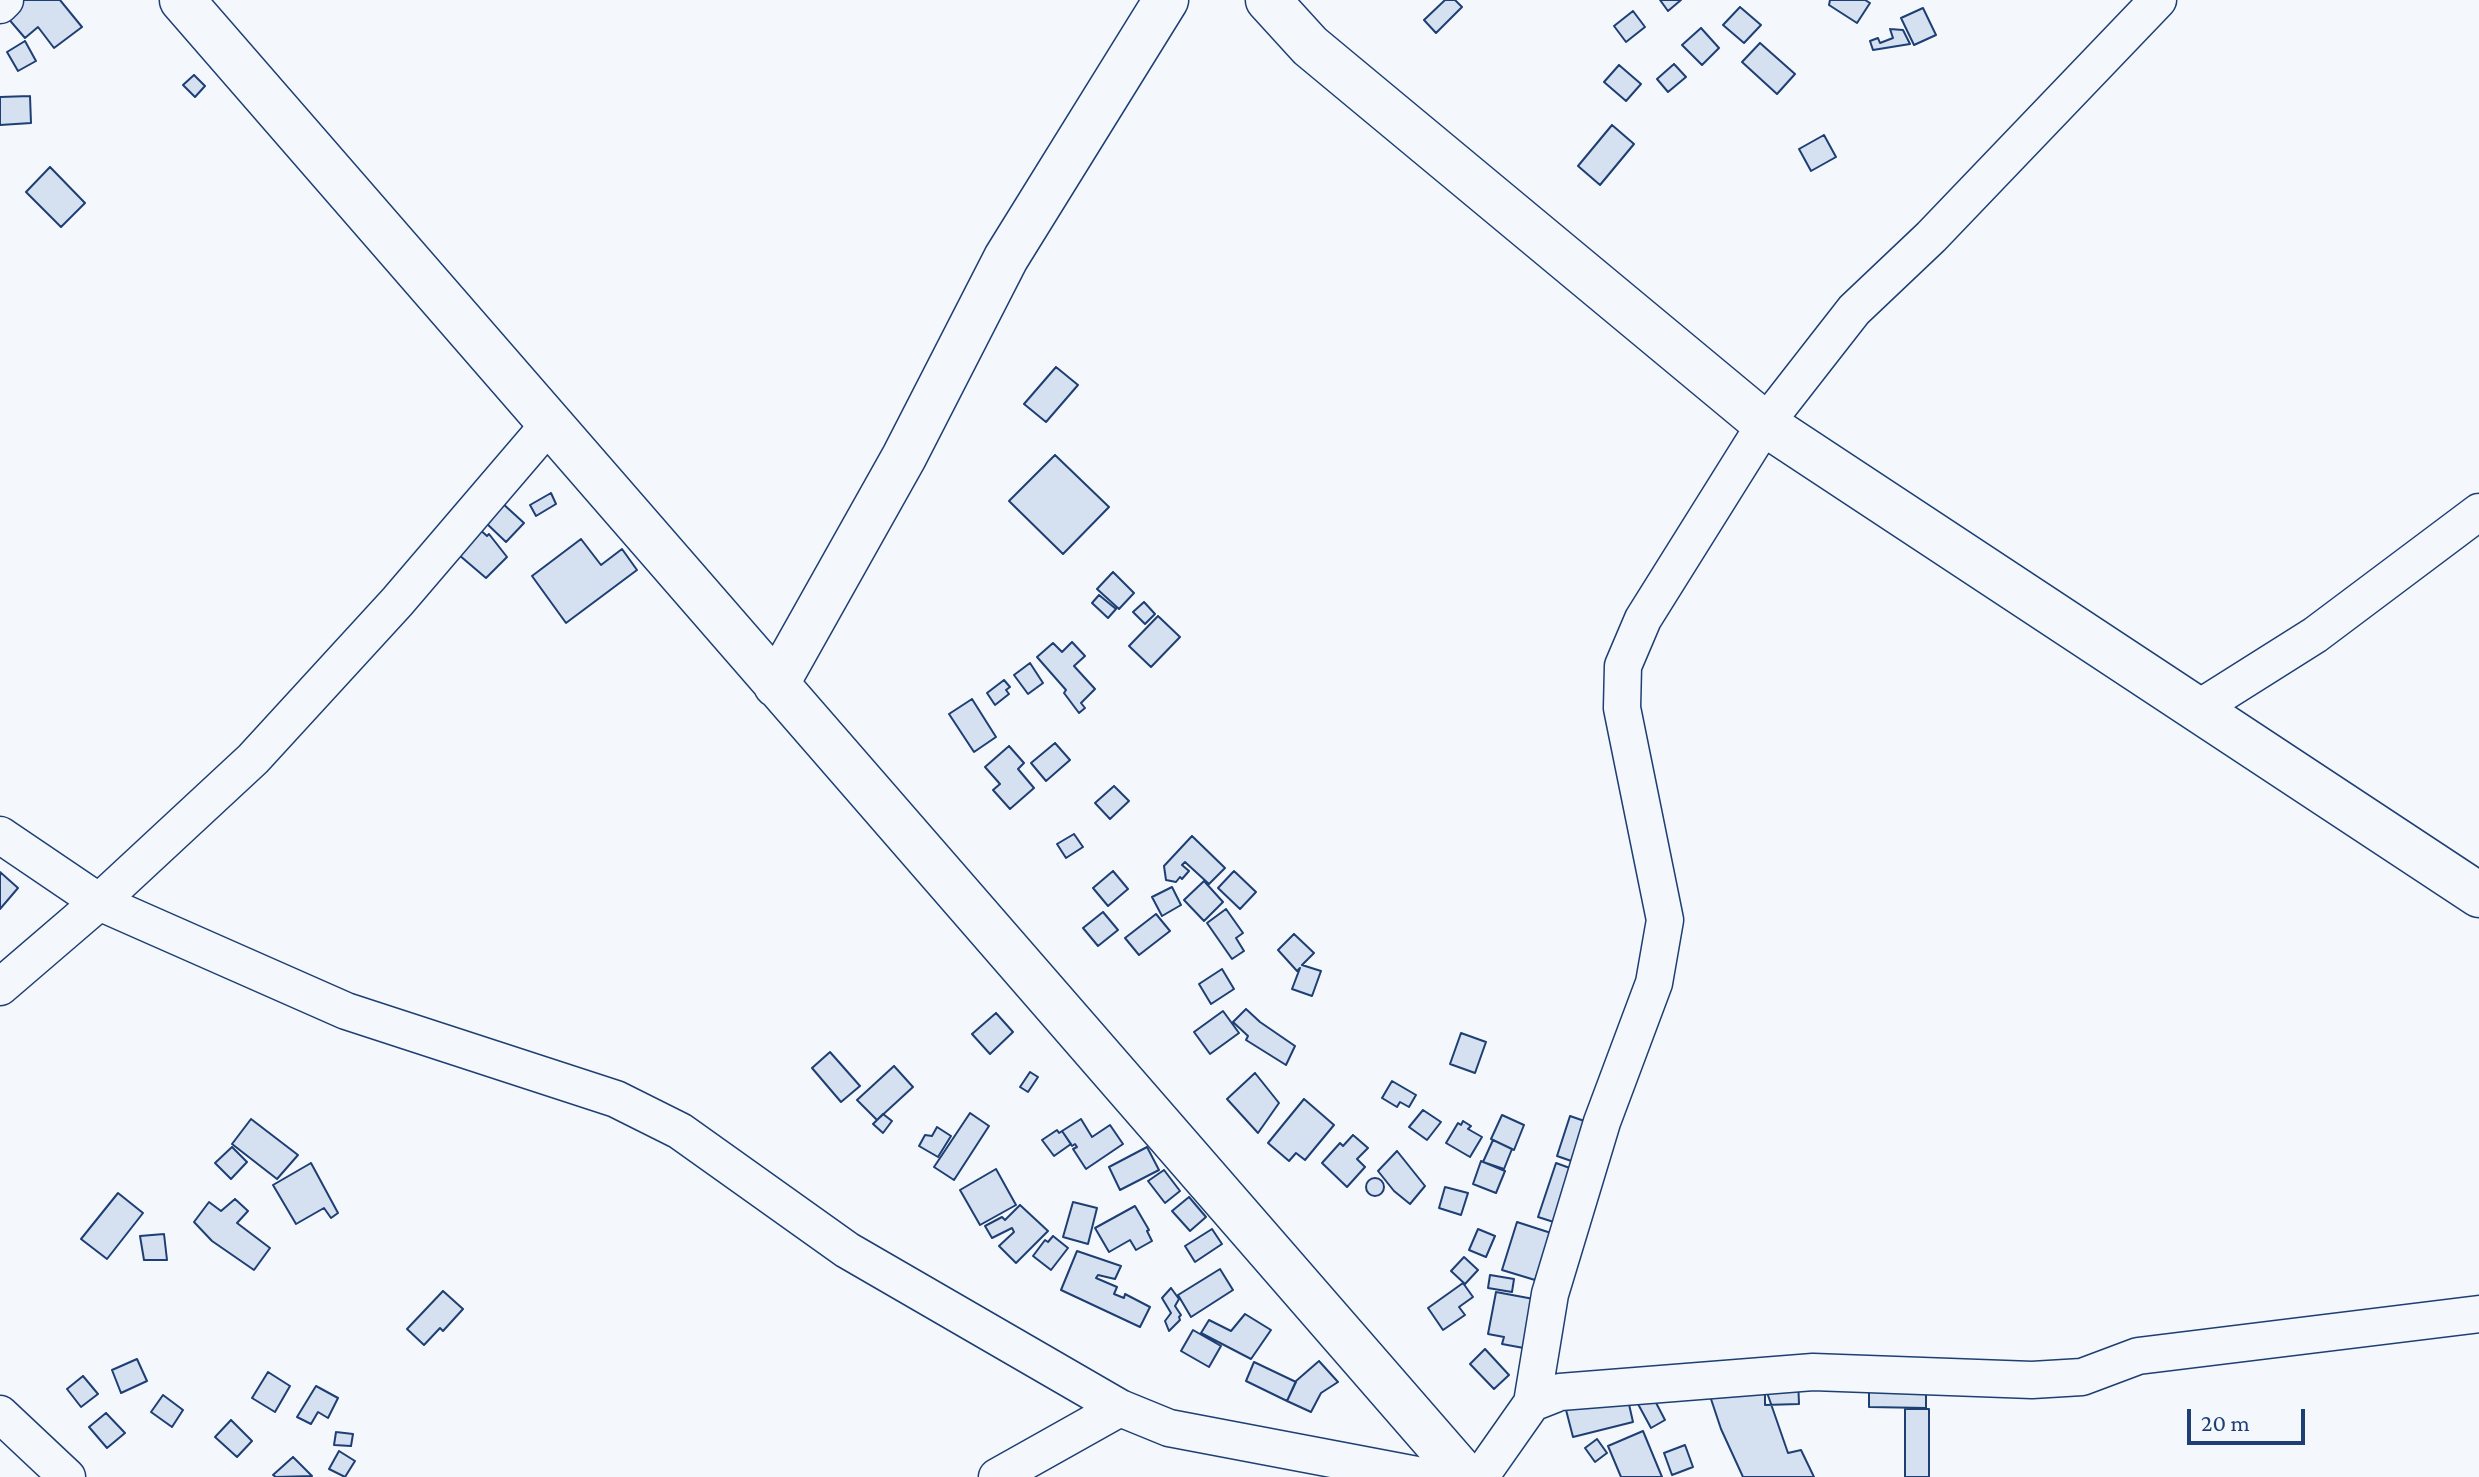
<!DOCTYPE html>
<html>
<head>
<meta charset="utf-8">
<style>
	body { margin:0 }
	#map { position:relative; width:2479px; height:1477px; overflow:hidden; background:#f4f7fb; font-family:"Crimson Pro",serif }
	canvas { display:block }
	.scale { position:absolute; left:2187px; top:1409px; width:118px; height:36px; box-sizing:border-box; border:4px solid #1d3f73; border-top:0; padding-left:10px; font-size:24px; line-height:28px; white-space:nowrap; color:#1d3f73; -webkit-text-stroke:6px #f4f7fb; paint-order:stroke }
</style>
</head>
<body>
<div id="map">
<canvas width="2479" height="1477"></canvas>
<div class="scale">20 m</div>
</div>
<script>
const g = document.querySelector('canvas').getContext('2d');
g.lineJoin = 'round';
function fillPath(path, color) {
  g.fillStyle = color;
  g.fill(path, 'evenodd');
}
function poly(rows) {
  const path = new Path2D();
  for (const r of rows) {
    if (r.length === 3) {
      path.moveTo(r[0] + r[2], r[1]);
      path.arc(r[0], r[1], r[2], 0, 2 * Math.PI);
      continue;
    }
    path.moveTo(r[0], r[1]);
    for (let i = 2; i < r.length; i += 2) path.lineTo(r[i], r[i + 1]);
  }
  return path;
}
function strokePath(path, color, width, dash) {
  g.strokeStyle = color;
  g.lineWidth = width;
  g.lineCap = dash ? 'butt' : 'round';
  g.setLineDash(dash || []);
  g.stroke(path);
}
const building = poly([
	[7,0,60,0,82,27,54,48,38,27,25,38,0,9,7,0],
	[1445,0,1455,0,1462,7,1436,33,1424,20,1445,0],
	[1660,0,1681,0,1668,11,1660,0],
	[1830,0,1865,0,1870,3,1857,23,1829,5,1830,0],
	[1740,7,1761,25,1744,43,1723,25,1740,7],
	[1923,8,1936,35,1914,45,1901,18,1923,8],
	[1633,11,1645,27,1626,42,1614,26,1633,11],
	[1701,28,1719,48,1702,65,1682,45,1701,28],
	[1890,29,1903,30,1910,44,1873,50,1870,41,1878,38,1880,43,1893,38,1890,29],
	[25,41,36,61,18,71,7,52,25,41],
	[1760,43,1795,74,1777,94,1742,62,1760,43],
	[1674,64,1686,77,1668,92,1657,79,1674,64],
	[1619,65,1641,84,1626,101,1604,82,1619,65],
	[194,75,205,86,195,97,183,85,194,75],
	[30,96,31,123,0,125,0,97,30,96],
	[1612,125,1634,144,1600,185,1578,166,1612,125],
	[1824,135,1836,157,1811,171,1799,149,1824,135],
	[50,167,85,203,61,227,26,192,50,167],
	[1056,367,1078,385,1046,422,1024,404,1056,367],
	[1055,455,1109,507,1063,554,1009,501,1055,455],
	[551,493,556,504,536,516,530,505,551,493],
	[501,502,524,523,506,542,484,521,501,502],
	[478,528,487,536,489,534,507,557,486,578,452,549,478,528],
	[581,539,601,565,622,549,637,570,566,623,532,576,581,539],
	[1113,572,1134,593,1119,609,1097,589,1113,572],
	[1099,595,1116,609,1108,618,1092,603,1099,595],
	[1144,602,1155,614,1145,624,1133,612,1144,602],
	[1158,616,1180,637,1151,667,1129,646,1158,616],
	[1072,642,1085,656,1074,666,1095,689,1081,703,1085,708,1079,713,1064,693,1066,690,1037,657,1053,643,1062,652,1072,642],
	[1030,663,1043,683,1028,694,1014,675,1030,663],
	[1004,680,1010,687,1006,690,1009,694,995,705,987,693,1004,680],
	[972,699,996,737,974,752,949,714,972,699],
	[1055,743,1070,760,1046,781,1031,763,1055,743],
	[1009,746,1024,763,1018,769,1034,788,1010,809,993,790,1000,784,985,767,1009,746],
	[1114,786,1129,801,1110,819,1095,803,1114,786],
	[1074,834,1083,847,1066,858,1057,844,1074,834],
	[1192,836,1225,868,1209,884,1185,862,1182,865,1189,871,1182,879,1180,877,1176,882,1166,880,1164,866,1192,836],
	[1113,871,1128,889,1108,906,1093,888,1113,871],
	[1234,871,1256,892,1240,909,1218,888,1234,871],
	[0,872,18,888,0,909,0,872],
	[1204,881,1223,902,1204,921,1184,900,1204,881],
	[1172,887,1181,905,1162,916,1152,897,1172,887],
	[1226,909,1243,933,1236,938,1244,951,1232,959,1207,923,1226,909],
	[1103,912,1118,930,1098,946,1083,928,1103,912],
	[1156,914,1170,931,1139,955,1125,938,1156,914],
	[1294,934,1314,953,1302,965,1321,971,1312,996,1292,989,1300,968,1297,971,1278,950,1294,934],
	[1222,969,1234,989,1211,1004,1199,984,1222,969],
	[1246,1009,1260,1022,1295,1046,1286,1065,1246,1040,1248,1036,1233,1022,1246,1009],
	[1223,1011,1239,1033,1210,1054,1194,1032,1223,1011],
	[996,1013,1013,1032,990,1054,972,1034,996,1013],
	[1461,1033,1486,1042,1475,1073,1450,1064,1461,1033],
	[830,1052,860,1086,841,1102,812,1068,830,1052],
	[894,1066,913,1087,877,1120,857,1100,894,1066],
	[1030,1072,1038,1077,1028,1092,1020,1087,1030,1072],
	[1255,1073,1279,1103,1258,1133,1227,1099,1255,1073],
	[1392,1081,1416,1095,1409,1107,1400,1102,1397,1107,1382,1098,1392,1081],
	[1304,1099,1334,1125,1305,1160,1296,1153,1289,1161,1268,1143,1304,1099],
	[1423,1110,1441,1122,1427,1140,1409,1127,1423,1110],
	[970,1113,989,1126,954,1180,934,1167,970,1113],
	[883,1114,892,1121,883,1133,873,1124,883,1114],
	[1502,1115,1524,1125,1514,1150,1491,1139,1502,1115],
	[1570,1116,1593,1124,1580,1164,1557,1156,1570,1116],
	[251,1119,298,1155,277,1179,232,1144,251,1119],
	[1081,1119,1092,1137,1110,1125,1123,1144,1086,1169,1073,1149,1077,1147,1075,1144,1072,1146,1062,1131,1081,1119],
	[1463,1121,1471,1126,1468,1129,1482,1137,1470,1157,1446,1143,1458,1123,1461,1125,1463,1121],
	[937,1127,951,1136,938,1157,919,1146,925,1135,932,1136,937,1127],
	[1057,1130,1059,1133,1062,1131,1071,1144,1054,1156,1042,1140,1057,1130],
	[1353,1135,1368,1148,1357,1159,1365,1167,1347,1187,1322,1163,1340,1143,1343,1146,1353,1135],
	[1493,1140,1512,1149,1504,1169,1483,1162,1493,1140],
	[232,1147,247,1162,231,1179,215,1163,232,1147],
	[1147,1147,1159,1170,1120,1190,1109,1167,1147,1147],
	[1397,1151,1425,1186,1410,1204,1394,1191,1378,1171,1397,1151],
	[1481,1161,1505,1171,1496,1193,1473,1184,1481,1161],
	[311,1163,338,1213,331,1218,324,1208,296,1224,273,1185,311,1163],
	[1556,1163,1578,1171,1560,1224,1538,1217,1556,1163],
	[996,1169,1016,1205,980,1225,960,1190,996,1169],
	[1164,1170,1180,1191,1165,1203,1148,1181,1164,1170],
	[1375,1187,9],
	[1445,1187,1468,1193,1461,1215,1439,1208,1445,1187],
	[118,1193,143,1213,107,1259,81,1239,118,1193],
	[1189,1197,1206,1217,1190,1231,1172,1211,1189,1197],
	[235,1199,248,1211,237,1223,270,1248,254,1270,212,1241,194,1222,209,1202,221,1211,235,1199],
	[1073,1202,1097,1208,1088,1244,1063,1237,1073,1202],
	[1020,1205,1048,1231,1016,1263,999,1246,1014,1232,1012,1228,992,1238,985,1226,1002,1217,1005,1220,1020,1205],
	[1135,1206,1149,1230,1147,1231,1152,1241,1136,1250,1130,1240,1109,1252,1095,1228,1135,1206],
	[1517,1222,1551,1233,1535,1280,1502,1270,1517,1222],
	[1212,1229,1222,1244,1195,1262,1185,1246,1212,1229],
	[1478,1229,1495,1236,1486,1257,1469,1250,1478,1229],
	[164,1234,167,1260,144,1260,140,1236,164,1234],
	[1053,1236,1068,1248,1051,1270,1033,1256,1045,1240,1048,1242,1053,1236],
	[1077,1251,1121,1266,1115,1279,1098,1275,1096,1278,1117,1287,1114,1294,1124,1298,1125,1294,1150,1307,1140,1327,1061,1290,1077,1251],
	[1464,1257,1478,1270,1465,1284,1451,1271,1464,1257],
	[1220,1269,1233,1290,1191,1317,1178,1295,1220,1269],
	[1490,1275,1514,1279,1512,1292,1488,1288,1490,1275],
	[1463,1283,1473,1297,1459,1307,1465,1315,1443,1330,1428,1308,1463,1283],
	[1171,1288,1179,1299,1175,1306,1181,1315,1179,1317,1180,1320,1169,1331,1165,1321,1171,1313,1162,1298,1171,1288],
	[443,1291,463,1309,443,1331,440,1328,424,1345,407,1329,443,1291],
	[1496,1292,1539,1300,1529,1349,1502,1344,1504,1337,1488,1334,1496,1292],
	[1245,1314,1271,1330,1251,1359,1201,1333,1209,1320,1231,1331,1245,1314],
	[1193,1330,1221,1346,1209,1367,1181,1351,1193,1330],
	[1485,1349,1509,1375,1494,1389,1470,1364,1485,1349],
	[137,1359,147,1381,121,1393,112,1370,137,1359],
	[1319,1361,1338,1382,1321,1393,1311,1412,1287,1401,1296,1381,1319,1361],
	[1254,1362,1296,1382,1287,1401,1246,1381,1254,1362],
	[268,1372,290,1386,275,1412,252,1398,268,1372],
	[83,1376,98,1394,81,1407,67,1389,83,1376],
	[1869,1376,1926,1377,1926,1408,1869,1407,1869,1376],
	[1762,1378,1788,1453,1801,1450,1814,1477,1743,1477,1721,1429,1707,1387,1762,1378],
	[1798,1378,1799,1404,1765,1405,1765,1380,1798,1378],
	[316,1386,338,1398,328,1418,318,1412,311,1424,297,1417,316,1386],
	[1626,1391,1633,1422,1573,1437,1565,1406,1626,1391],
	[163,1395,183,1410,172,1427,151,1412,163,1395],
	[1653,1397,1665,1420,1651,1428,1638,1404,1653,1397],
	[1905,1409,1929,1409,1929,1477,1905,1477,1905,1409],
	[106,1413,125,1433,107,1448,89,1427,106,1413],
	[231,1420,252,1441,237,1457,215,1437,231,1420],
	[1643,1431,1662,1477,1621,1477,1608,1446,1643,1431],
	[336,1432,353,1434,351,1446,334,1445,336,1432],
	[1597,1439,1607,1453,1595,1462,1585,1448,1597,1439],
	[1685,1445,1693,1467,1672,1475,1664,1453,1685,1445],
	[339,1451,355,1461,345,1477,329,1469,339,1451],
	[293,1457,312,1476,276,1477,273,1475,293,1457]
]);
fillPath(building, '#d5e0f0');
strokePath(building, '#1d3f73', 2);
const street = poly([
	[0,5,5,0],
	[2196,710,2315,635,2479,512],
	[0,835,99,902,346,1011,616,1099,680,1131,847,1250,1120,1408,1169,1428,1427,1477],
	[0,987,99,902,253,759,397,602,551,422],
	[1532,1403,1560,1392,1813,1372,2032,1380,2082,1377,2138,1356,2479,1314],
	[0,1414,67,1477],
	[997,1477,1120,1408],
	[1480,1477,1532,1403,1550,1294,1602,1122,1654,983,1665,920,1622,708,1623,666,1643,619,1765,424,1854,310,1931,237,2158,0]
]);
const secondary = poly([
	[182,0,1466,1477],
	[1268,0,1310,46,1765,424,2479,895],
	[776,685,904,457,1006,258,1166,0]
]);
strokePath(street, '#1d3f73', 39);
strokePath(secondary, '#1d3f73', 47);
strokePath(street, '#f4f7fb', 36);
strokePath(secondary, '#f4f7fb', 44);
</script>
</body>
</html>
